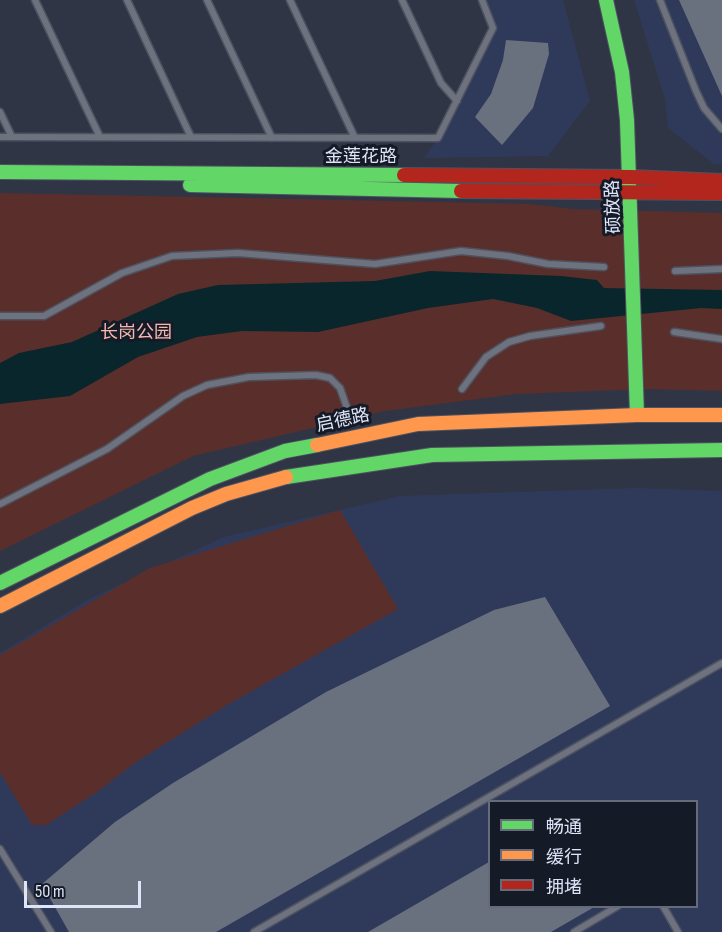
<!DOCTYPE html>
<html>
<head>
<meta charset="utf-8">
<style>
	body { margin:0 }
	#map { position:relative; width:722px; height:932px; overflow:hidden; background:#303545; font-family:"Sofia Sans Condensed","Noto Sans SC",sans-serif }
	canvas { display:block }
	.legend { position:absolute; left:488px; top:800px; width:210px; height:108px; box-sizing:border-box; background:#151a27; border:2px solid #656b7b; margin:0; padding:8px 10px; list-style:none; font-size:18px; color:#dee5f8 }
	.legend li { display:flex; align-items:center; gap:12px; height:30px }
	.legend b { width:30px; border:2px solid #656b7b }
	.scale { position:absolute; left:24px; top:881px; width:117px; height:27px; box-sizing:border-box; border:3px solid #dee5f8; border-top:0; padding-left:8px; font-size:18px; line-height:21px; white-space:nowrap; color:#dee5f8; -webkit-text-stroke:4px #151a27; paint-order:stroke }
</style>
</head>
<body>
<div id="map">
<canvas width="722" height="932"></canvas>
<ul class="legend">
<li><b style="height:8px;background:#63d668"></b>畅通</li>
<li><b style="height:8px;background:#ff974d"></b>缓行</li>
<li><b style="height:8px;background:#b3261e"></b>拥堵</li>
</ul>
<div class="scale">50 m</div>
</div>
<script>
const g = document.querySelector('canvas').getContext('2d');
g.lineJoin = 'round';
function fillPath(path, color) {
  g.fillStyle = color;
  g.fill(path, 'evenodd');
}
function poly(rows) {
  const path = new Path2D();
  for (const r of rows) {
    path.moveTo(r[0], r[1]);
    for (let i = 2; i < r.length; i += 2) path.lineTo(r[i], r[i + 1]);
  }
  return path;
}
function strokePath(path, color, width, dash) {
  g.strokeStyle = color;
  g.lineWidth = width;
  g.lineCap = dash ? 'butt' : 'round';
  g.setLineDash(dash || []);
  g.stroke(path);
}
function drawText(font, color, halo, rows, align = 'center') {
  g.font = font + ' "Sofia Sans Condensed","Noto Sans SC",sans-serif';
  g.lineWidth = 6;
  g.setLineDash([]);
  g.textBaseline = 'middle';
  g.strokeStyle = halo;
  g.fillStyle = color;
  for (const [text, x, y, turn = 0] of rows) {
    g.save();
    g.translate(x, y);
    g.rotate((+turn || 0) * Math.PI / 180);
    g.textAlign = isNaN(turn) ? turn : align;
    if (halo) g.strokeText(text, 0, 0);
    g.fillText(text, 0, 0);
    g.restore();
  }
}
fillPath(poly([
	[482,0,563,0,590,101,548,156,424,158,438,138,493,28],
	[634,0,722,0,722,164,714,164,668,128,665,99],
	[637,488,722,491,722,932,0,932,0,653,89,599,224,537,400,496],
	[490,802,696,802,696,906,490,906]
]), '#2f3a5a');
fillPath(poly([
	[0,193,530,204,572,209,722,213,722,391,647,389,516,394,385,411,193,456,0,551],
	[340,510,398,609,227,705,136,762,97,792,46,825,32,825,0,772,0,655,150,568]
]), '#5a2f2b');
fillPath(poly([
	[430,271,561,276,597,280,604,288,722,290,722,309,701,308,571,321,537,308,493,299,428,308,318,332,242,331,197,337,138,357,70,396,0,404,0,363,19,353,72,342,178,294,218,285,375,281]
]), '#09262c');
fillPath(poly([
	[679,0,722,0,722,96],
	[506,40,548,43,549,54,533,108,502,145,475,117,491,94,503,60],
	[545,597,610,706,216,932,69,932,42,884,115,822,173,783,326,692,494,610],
	[489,862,489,906,596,906,551,932,368,932]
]), '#6a717e');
const lane = poly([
	[35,0,100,137],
	[127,0,191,137],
	[207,0,272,138],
	[290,0,355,138],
	[402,0,441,83,457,101],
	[660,0,696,91,704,108,722,129],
	[0,112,12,137],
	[0,137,438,138,493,28,482,0],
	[675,271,722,269],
	[0,316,44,316,122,273,172,256,238,253,375,264,461,251,508,256,548,264,604,267],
	[674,332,722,339],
	[462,389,486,357,509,342,530,336,601,326],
	[0,504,107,449,183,396,207,385,249,377,316,375,330,378,340,388,351,419],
	[0,849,51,932],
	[663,906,678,932],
	[254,932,722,663],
	[574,932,618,906]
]);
const fast = poly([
	[606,0,622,72,627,120,637,415],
	[0,172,404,175],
	[190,185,461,191],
	[286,477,432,455,722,450],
	[0,583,210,479,285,451,317,445]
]);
const slow = poly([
	[317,445,418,424,637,415,722,415],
	[0,606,192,508,226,494,286,477]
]);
const jam = poly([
	[404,175,631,177,722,181],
	[461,191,722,193]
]);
strokePath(lane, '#4d5260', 9);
strokePath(fast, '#4d5260', 16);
strokePath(slow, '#4d5260', 16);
strokePath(jam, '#4d5260', 16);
strokePath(lane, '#6e727e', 6);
strokePath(fast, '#63d668', 14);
strokePath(slow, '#ff974d', 14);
strokePath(jam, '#b3261e', 14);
drawText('18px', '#dee5f8', '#151a27', [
	["金莲花路",361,157],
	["硕放路",614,207,-92],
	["启德路",343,421,-12]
]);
drawText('18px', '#f5b8ae', '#151a27', [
	["长岗公园",136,333]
]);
</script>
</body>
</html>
